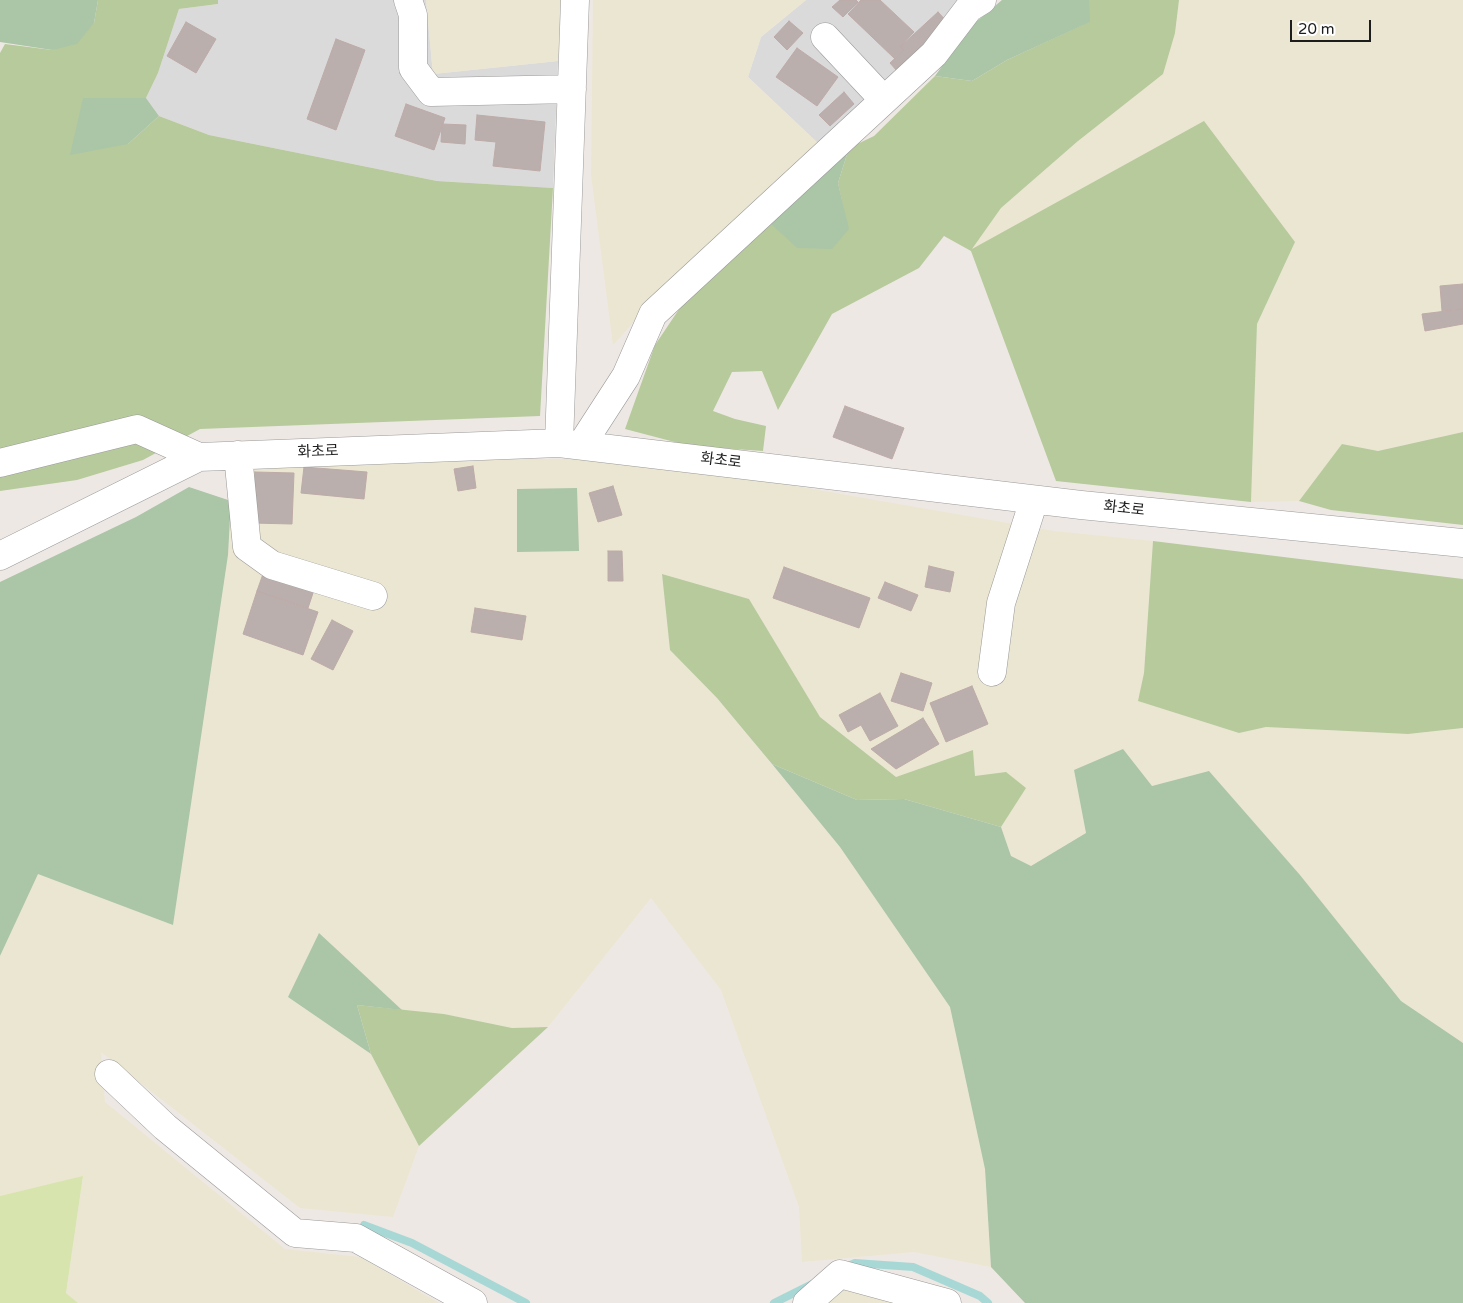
<!DOCTYPE html>
<html>
<head>
<meta charset="utf-8">
<style>
  body { margin:0 }
  #map { position:relative; width:1463px; height:1303px; overflow:hidden; background:#eee8e4; font-family:"Varela Round",sans-serif }
  canvas { display:block }
  .scale { position:absolute; left:1290px; top:20px; width:81px; height:22px; box-sizing:border-box; border:2px solid #1d1d1d; border-top:0; padding-left:6px; font-size:15px; line-height:18px; white-space:nowrap; color:#1d1d1d; -webkit-text-stroke:4px #fff; paint-order:stroke }
</style>
</head>
<body>
<div id="map">
<canvas width="1463" height="1303"></canvas>
<div class="scale">20 m</div>
</div>
<script>
const ctx = document.querySelector('canvas').getContext('2d');
ctx.lineJoin = 'round';
function paint(path, color) {
  ctx.fillStyle = color;
  ctx.fill(path, 'evenodd');
}
function toPath(rows) {
  const path = new Path2D();
  for (const r of rows) {
    path.moveTo(r[0], r[1]);
    for (let i = 2; i < r.length; i += 2) path.lineTo(r[i], r[i + 1]);
  }
  return path;
}
function trace(path, color, width, dash) {
  ctx.strokeStyle = color;
  ctx.lineWidth = width;
  ctx.lineCap = dash ? 'butt' : 'round';
  ctx.setLineDash(dash || []);
  ctx.stroke(path);
}
function label(font, color, halo, rows, align = 'center') {
  ctx.font = font + ' "Varela Round","Noto Sans KR",sans-serif';
  ctx.lineWidth = 5;
  ctx.setLineDash([]);
  ctx.textBaseline = 'middle';
  ctx.strokeStyle = halo;
  ctx.fillStyle = color;
  for (const [text, x, y, turn = 0] of rows) {
    ctx.save();
    ctx.translate(x, y);
    ctx.rotate((+turn || 0) * Math.PI / 180);
    ctx.textAlign = isNaN(turn) ? turn : align;
    if (halo) ctx.strokeText(text, 0, 0);
    ctx.fillText(text, 0, 0);
    ctx.restore();
  }
}
const residential = toPath([
  [218,0,426,0,433,74,558,61,553,188,437,181,209,135,159,116,146,98,158,73,179,9,218,4],
  [806,0,973,0,822,147,748,77,761,37]
]);
const farmland = toPath([
  [426,0,562,0,558,61,433,74],
  [593,0,806,0,761,37,748,77,822,147,643,312,613,345,591,175],
  [1179,0,1463,0,1463,432,1378,451,1343,444,1299,501,1251,502,1257,324,1295,242,971,250,1001,208,1078,141,1175,33],
  [514,459,577,459,772,482,1054,531,1153,541,1144,673,1139,701,1239,733,1266,727,1408,734,1463,728,1463,1043,1401,1001,1300,875,1209,771,1152,786,1074,770,1086,833,1031,866,1011,856,1001,827,1025,788,975,776,973,750,896,777,820,717,749,599,662,574,670,650,717,698,840,847,950,1007,985,1169,991,1267,914,1252,802,1262,799,1207,721,990,651,898,548,1027,512,1028,444,1014,402,1010,319,933,288,997,371,1054,419,1146,393,1217,300,1208,101,1052,105,1102,285,1249,360,1257,439,1303,78,1303,66,1293,83,1177,0,1196,0,956,37,873,173,924,228,555,233,469],
  [845,1288,896,1303,827,1303]
]);
const grass = toPath([
  [83,1176,66,1293,78,1303,0,1303,0,1196]
]);
const forest = toPath([
  [98,0,218,0,218,4,179,9,158,73,146,98,83,98,128,144,159,116,209,135,437,181,553,188,540,416,200,429,143,460,77,480,0,491,0,53,5,44,52,50,94,23],
  [1089,0,1179,0,1175,33,1163,74,1078,141,1001,208,972,249,1204,121,1295,242,1257,324,1251,502,1056,481,971,251,944,236,919,268,832,314,778,410,762,371,732,372,713,411,735,419,766,426,763,451,690,446,625,429,655,345,690,293,768,221,848,229,838,183,849,148,874,136,935,76,972,81,1007,60,1089,22],
  [1463,432,1463,525,1331,510,1299,501,1342,444,1378,451],
  [1153,541,1463,579,1463,728,1408,734,1266,727,1239,733,1138,701,1144,673],
  [662,574,749,599,820,717,896,777,973,750,975,776,1006,772,1026,788,1001,827,904,799,857,800,772,764,717,698,670,650],
  [357,1005,444,1014,512,1028,548,1027,419,1146,371,1054]
]);
const cemetery = toPath([
  [0,0,98,0,94,23,77,44,52,50,0,42],
  [1002,0,1089,0,1090,22,1007,60,972,81,935,76,970,27],
  [83,98,146,98,159,116,128,144,70,155],
  [849,148,838,183,849,229,832,249,797,248,768,221],
  [189,487,231,501,228,555,173,925,38,874,0,956,0,582,136,517],
  [577,488,579,551,517,552,517,489],
  [1123,749,1152,786,1209,771,1300,875,1401,1001,1463,1043,1463,1303,1025,1303,991,1267,985,1169,950,1007,840,847,772,764,857,800,904,799,1001,827,1011,856,1031,866,1086,833,1074,770],
  [319,933,402,1010,357,1005,371,1054,288,997]
]);
const stream = toPath([
  [364,1225,412,1243,526,1303],
  [844,1268,855,1263,913,1267,980,1296,988,1303],
  [774,1303,812,1284]
]);
const building = toPath([
  [840,0,856,0,858,2,843,17,832,7,840,0],
  [861,0,880,0,914,32,900,47,904,50,895,59,848,14,861,0],
  [938,12,949,24,897,71,890,63,904,50,900,47,938,12],
  [789,21,803,33,787,50,774,37,789,21],
  [186,22,216,39,196,73,167,56,186,22],
  [336,39,365,50,336,130,307,119,336,39],
  [797,48,838,77,817,106,776,77,797,48],
  [844,92,854,104,830,126,819,115,844,92],
  [406,104,445,118,434,150,395,136,406,104],
  [477,115,545,122,540,171,493,166,496,142,475,140,477,115],
  [442,124,466,125,465,144,441,142,442,124],
  [1463,284,1463,309,1442,311,1440,286,1463,284],
  [1463,309,1463,324,1425,331,1422,314,1463,309],
  [845,406,904,428,892,459,833,437,845,406],
  [473,466,476,488,458,491,454,469,473,466],
  [304,467,367,472,364,499,301,493,304,467],
  [255,472,294,473,292,524,253,523,255,472],
  [613,486,622,515,598,522,589,493,613,486],
  [608,551,622,551,623,581,608,581,608,551],
  [929,566,954,572,950,592,925,587,929,566],
  [784,567,870,598,859,628,773,598,784,567],
  [263,574,314,590,308,608,257,591,263,574],
  [885,582,918,595,911,611,878,598,885,582],
  [257,591,318,612,303,655,243,634,257,591],
  [475,608,526,616,522,640,471,632,475,608],
  [332,620,353,631,333,670,311,659,332,620],
  [901,673,932,683,923,711,891,701,901,673],
  [972,686,988,724,946,742,930,703,972,686],
  [880,693,898,726,870,741,861,725,848,732,839,715,880,693],
  [923,718,939,744,896,769,871,749,923,718]
]);
const minor = toPath([
  [408,0,413,15,413,68,431,92,572,89],
  [825,37,884,100],
  [559,443,575,0],
  [582,444,626,376,653,314,934,54,969,8,982,0],
  [238,455,247,547,272,565,373,596],
  [0,463,137,429,199,457],
  [0,556,199,457,559,443,1081,505,1463,543],
  [992,672,1001,603,1034,500],
  [109,1074,165,1127,295,1233,356,1238,473,1303],
  [807,1303,840,1274,947,1303]
]);
const streetNames = [
  ["화초로",318,452,-2],
  ["화초로",721,461,7],
  ["화초로",1124,509,6]
];
paint(residential, '#dbdadb');
paint(farmland, '#ebe6d1');
paint(grass, '#d8e4ae');
paint(forest, '#b7ca9c');
paint(cemetery, '#abc5a7');
trace(stream, '#a8d8d5', 8);
paint(building, '#baafad');
trace(building, '#beaba8', 1);
trace(minor, '#9a9a9a', 29);
trace(minor, '#fff', 28);
label('15px', '#1d1d1d', '#fff', streetNames);
</script>
</body>
</html>
